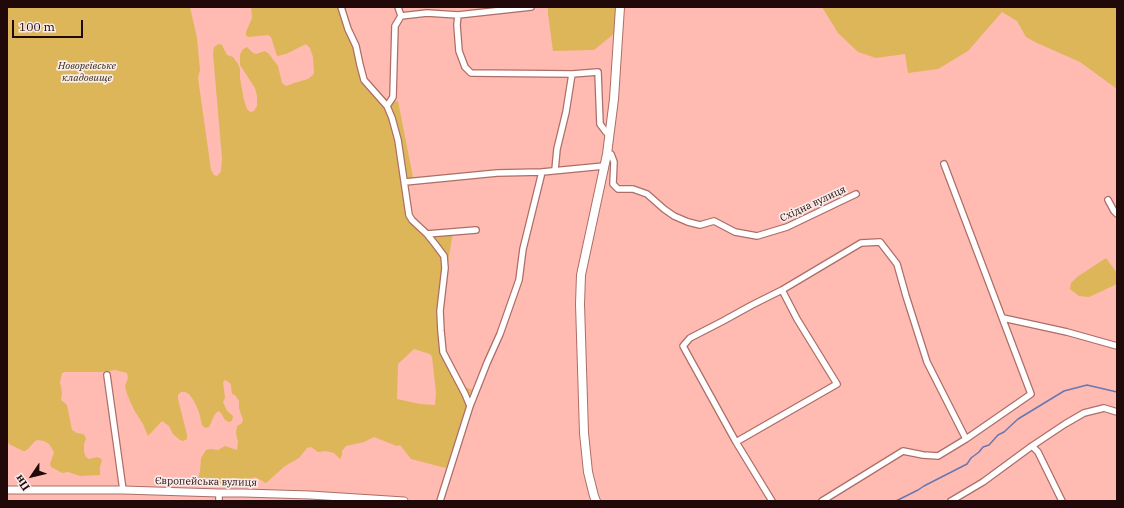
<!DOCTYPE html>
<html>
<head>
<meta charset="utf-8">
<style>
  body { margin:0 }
  #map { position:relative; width:1124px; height:508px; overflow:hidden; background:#ffbbb2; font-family:"IBM Plex Serif",serif }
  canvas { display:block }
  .frame { position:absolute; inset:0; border:8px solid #200908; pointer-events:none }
  .north { position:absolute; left:12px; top:456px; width:40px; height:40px; -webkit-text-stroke:3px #faecea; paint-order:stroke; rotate:235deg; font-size:11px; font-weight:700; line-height:16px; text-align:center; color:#200908 }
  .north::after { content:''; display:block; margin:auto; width:14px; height:18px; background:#200908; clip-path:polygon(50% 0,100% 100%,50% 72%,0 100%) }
  .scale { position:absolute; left:12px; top:20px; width:71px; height:18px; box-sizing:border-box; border:2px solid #200908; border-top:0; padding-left:5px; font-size:12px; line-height:14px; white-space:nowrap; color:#200908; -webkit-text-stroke:3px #faecea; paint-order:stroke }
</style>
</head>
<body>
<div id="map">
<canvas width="1124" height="508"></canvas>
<div class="frame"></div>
<div class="north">Пн</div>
<div class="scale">100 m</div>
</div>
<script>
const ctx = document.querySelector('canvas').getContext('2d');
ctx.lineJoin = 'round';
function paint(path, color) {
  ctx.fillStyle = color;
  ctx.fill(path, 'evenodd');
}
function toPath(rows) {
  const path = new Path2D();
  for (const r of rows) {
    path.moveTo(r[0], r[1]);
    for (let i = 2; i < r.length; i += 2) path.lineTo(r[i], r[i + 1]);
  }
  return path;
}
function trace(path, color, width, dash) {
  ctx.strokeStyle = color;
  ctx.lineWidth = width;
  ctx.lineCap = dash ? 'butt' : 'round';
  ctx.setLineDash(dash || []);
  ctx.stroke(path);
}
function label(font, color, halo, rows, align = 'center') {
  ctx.font = font + ' "IBM Plex Serif",serif';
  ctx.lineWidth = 3.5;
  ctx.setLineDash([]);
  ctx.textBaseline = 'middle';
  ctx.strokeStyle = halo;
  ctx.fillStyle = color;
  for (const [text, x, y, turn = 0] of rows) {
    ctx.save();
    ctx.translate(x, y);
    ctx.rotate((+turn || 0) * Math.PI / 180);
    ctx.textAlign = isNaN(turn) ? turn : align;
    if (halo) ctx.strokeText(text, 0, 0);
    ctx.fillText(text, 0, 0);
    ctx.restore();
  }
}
const green = toPath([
  [7,7,190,7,197,38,200,70,198,78,211,170,214,175,217,176,219,174,221,171,222,158,215,77,213,53,214,47,219,44,222,45,227,55,233,57,238,64,240,69,240,78,244,100,247,109,249,111,251,112,254,111,257,106,257,96,255,88,240,65,240,55,242,50,247,47,253,53,256,54,265,51,269,54,278,66,282,83,286,86,294,83,308,79,313,75,314,73,313,57,310,48,306,44,286,54,277,56,271,37,268,35,248,37,246,35,246,32,252,18,251,7,346,7,347,18,358,44,365,80,384,103,398,101,414,182,407,183,410,220,418,228,434,232,453,232,443,293,445,357,460,385,475,391,463,397,467,406,446,468,411,459,400,445,397,446,374,437,364,442,346,446,342,451,342,455,340,459,334,453,326,451,318,452,311,447,307,448,299,458,285,466,266,483,255,477,240,483,238,486,202,486,199,483,198,479,200,471,201,458,206,450,210,449,218,450,225,446,237,450,238,442,236,433,237,426,242,423,243,420,239,408,239,401,235,395,232,394,231,386,230,383,225,380,223,382,225,398,223,402,227,411,233,416,232,421,229,422,225,420,221,413,218,411,215,414,209,427,205,428,202,425,199,412,194,401,189,394,185,392,181,392,178,395,178,399,187,435,187,439,183,441,180,440,173,434,169,426,162,421,148,436,143,424,134,410,127,394,125,386,128,378,127,373,115,370,100,372,65,372,62,373,60,382,62,393,61,400,65,403,67,405,72,430,77,433,83,434,85,436,86,439,84,444,84,452,86,457,89,459,97,457,100,458,102,460,100,467,100,475,80,476,68,472,62,473,57,470,51,467,50,464,54,452,49,444,44,441,38,440,35,441,28,449,25,451,23,451,9,444,7,440],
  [414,349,430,354,432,357,436,392,435,405,420,404,397,399,398,364],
  [548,7,623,7,621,28,594,50,553,51,548,14],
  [822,7,1117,7,1117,89,1080,62,1037,43,1026,37,1017,21,1002,12,968,51,938,69,908,73,905,54,876,58,858,52,838,33],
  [1106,258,1117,273,1117,284,1089,297,1079,296,1070,289,1071,283,1077,277]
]);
const stream = toPath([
  [896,501,918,490,924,486,967,464,971,458,979,452,983,447,989,445,998,435,1004,432,1018,419,1064,391,1087,385,1117,392]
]);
const minor = toPath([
  [341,7,348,29,356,46,360,65,364,80,387,106,392,118,398,140,409,215,412,220,427,234,435,244,444,256,445,268,440,311,441,331,443,352,465,394,470,406,440,501],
  [458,15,457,25,459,51,465,67,471,73,572,74,598,72,600,124,606,132,609,135],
  [401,16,427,13,458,15,531,7],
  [387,106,393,97,395,26,401,16,398,7],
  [607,154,611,154,614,162,613,184,618,189,633,189,647,194,664,209,674,216,688,222,700,225,714,221,735,232,757,236,787,227,856,194],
  [555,170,557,149,566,112,572,74],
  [405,182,497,173,542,172,604,166],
  [1108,200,1114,211,1117,214],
  [427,234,476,230],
  [782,290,861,243,880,242,897,264,906,296,927,362,966,439],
  [1003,318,1067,332,1117,346],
  [107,375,123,490],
  [470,406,487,363,500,334,519,280,523,249,542,172],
  [736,442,837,384,797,319,782,290,752,305,723,321,690,338,683,346,736,442,772,501],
  [1032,446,1038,452,1062,501],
  [219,501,219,493],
  [822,501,903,451,923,455,938,456,966,439,1031,394,944,164],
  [951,501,983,482,1032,446,1065,424,1084,413,1104,408,1117,412]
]);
const tertiary = toPath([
  [7,490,123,490,219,493,244,493,310,495,404,501]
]);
const secondary = toPath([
  [596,501,594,496,588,472,584,433,580,304,581,275,607,154,614,99,620,7]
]);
const parkNames = [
  ["Новореївське",87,66],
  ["кладовище",87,78]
];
const streetNames = [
  ["Східна вулиця",813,204,-25],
  ["Європейська вулиця",206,482,1]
];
paint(green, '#dcb658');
trace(stream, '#6777b2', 1.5);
trace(minor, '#ac6e67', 8);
trace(tertiary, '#ac6e67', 9);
trace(secondary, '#ac6e67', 10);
trace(minor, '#fff', 5.5);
trace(tertiary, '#fff', 7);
trace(secondary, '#fff', 8);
label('italic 10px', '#312812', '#faecea', parkNames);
label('10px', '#200908', '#faecea', streetNames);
</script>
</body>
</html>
